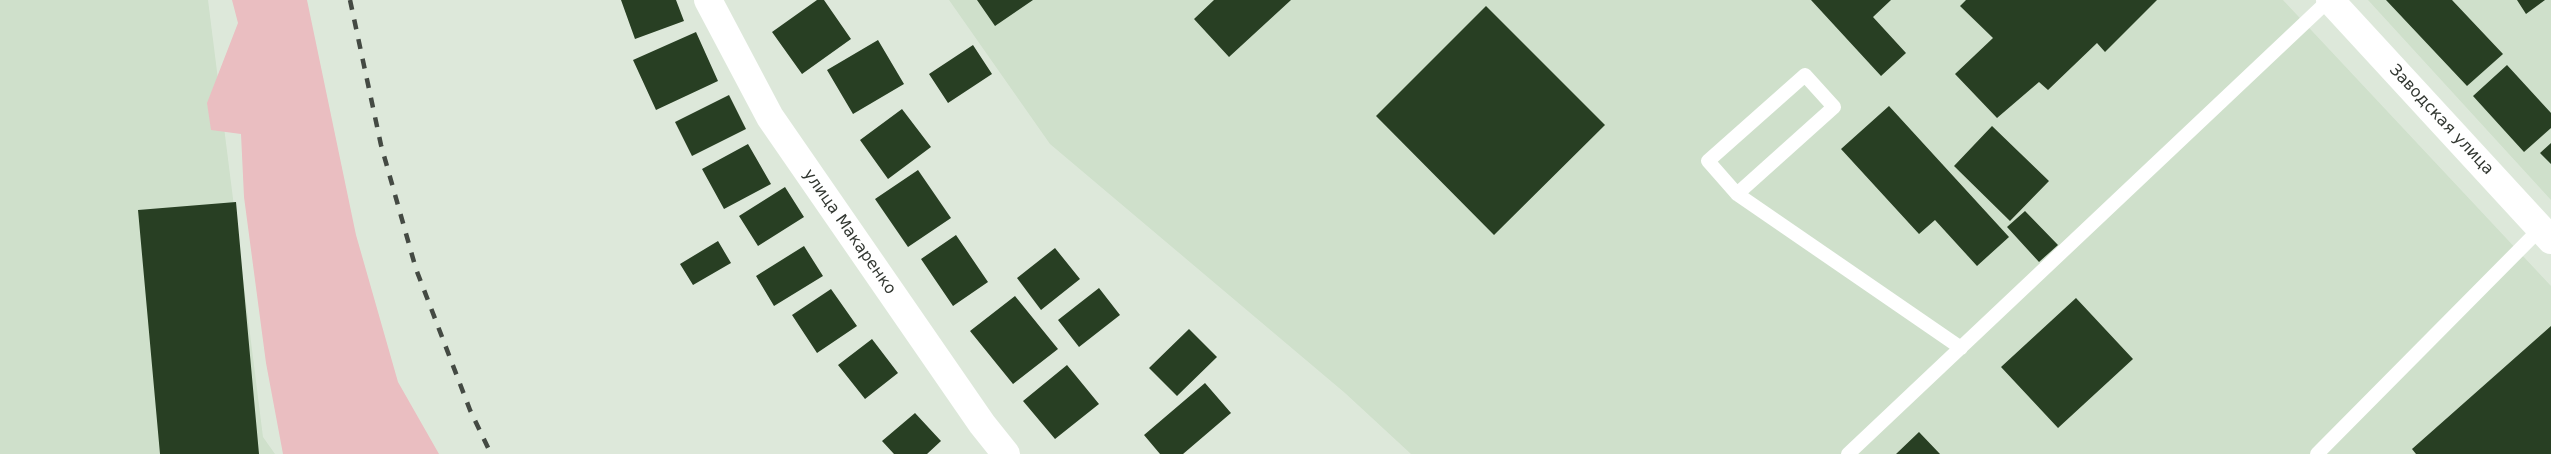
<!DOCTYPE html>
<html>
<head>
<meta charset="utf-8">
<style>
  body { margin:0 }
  canvas { display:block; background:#dde8da }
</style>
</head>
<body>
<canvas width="2551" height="454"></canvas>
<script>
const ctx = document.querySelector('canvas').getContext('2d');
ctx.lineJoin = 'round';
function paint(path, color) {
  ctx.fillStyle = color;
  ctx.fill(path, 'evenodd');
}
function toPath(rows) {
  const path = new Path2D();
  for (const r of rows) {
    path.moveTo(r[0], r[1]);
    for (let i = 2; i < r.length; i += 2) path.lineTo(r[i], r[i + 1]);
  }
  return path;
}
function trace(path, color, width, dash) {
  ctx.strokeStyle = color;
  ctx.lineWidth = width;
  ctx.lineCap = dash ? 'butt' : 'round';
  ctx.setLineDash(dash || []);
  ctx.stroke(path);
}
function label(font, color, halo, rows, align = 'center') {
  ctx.font = font + ' "DejaVu Sans",sans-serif';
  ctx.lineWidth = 6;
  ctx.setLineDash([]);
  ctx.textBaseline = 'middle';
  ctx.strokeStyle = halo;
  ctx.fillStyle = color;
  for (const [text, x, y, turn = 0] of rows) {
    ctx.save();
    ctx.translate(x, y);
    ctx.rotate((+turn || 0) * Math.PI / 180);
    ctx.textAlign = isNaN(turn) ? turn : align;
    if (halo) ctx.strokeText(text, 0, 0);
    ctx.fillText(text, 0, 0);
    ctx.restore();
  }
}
const built = toPath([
  [0,0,208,0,263,437,275,454,0,454],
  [949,0,2283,0,2551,286,2551,454,1411,454,1345,393,1050,144],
  [2368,0,2551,0,2551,200]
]);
const green = toPath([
  [232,0,307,0,356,235,398,382,439,454,283,454,266,363,244,197,241,134,211,130,207,103,238,23]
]);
const building = toPath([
  [621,0,676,0,684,21,635,39],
  [817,0,824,0,851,39,802,74,772,32],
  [977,0,1033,0,995,26],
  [1214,0,1291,0,1229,57,1194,19],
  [1811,0,1891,0,1873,17,1906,53,1881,76],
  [1966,0,2157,0,2105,52,2097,43,2048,90,2039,82,1997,118,1955,74,1993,38,1960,6],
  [2386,0,2452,0,2503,54,2467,86],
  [2517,0,2545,0,2526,14],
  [1486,6,1605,125,1494,235,1376,116],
  [696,32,718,81,656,110,633,60],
  [878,40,904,84,853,114,827,70],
  [973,45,992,74,948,103,929,74],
  [2507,65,2551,113,2551,128,2524,152,2473,96],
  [729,95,746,129,692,156,675,122],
  [1889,106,2009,237,1977,266,1935,220,1919,234,1841,149],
  [902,109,931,147,888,179,860,140],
  [1992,126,2049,181,2010,221,1954,166],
  [2551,143,2551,164,2540,153],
  [748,144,771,184,724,209,702,169],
  [918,170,951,218,908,247,875,199],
  [785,187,804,217,758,246,739,216],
  [236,202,259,454,160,454,138,210],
  [2025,211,2058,245,2039,262,2007,227],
  [956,235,988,282,953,306,921,259],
  [718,241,731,263,693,285,680,264],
  [804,246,823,276,774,306,756,276],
  [1055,248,1080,279,1041,310,1017,278],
  [1099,288,1120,315,1079,347,1058,320],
  [831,289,857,326,817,353,792,315],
  [1015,296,1058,349,1013,384,970,331],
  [2076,298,2133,359,2058,428,2001,367],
  [2551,326,2551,454,2416,454,2412,449],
  [1189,329,1217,357,1177,396,1149,368],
  [872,339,898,373,865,399,838,365],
  [1067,365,1099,404,1055,439,1023,401],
  [1205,383,1231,413,1183,454,1160,454,1144,435],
  [915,413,941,441,927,454,894,454,882,441],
  [1919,432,1940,454,1896,454]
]);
const service = toPath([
  [1737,194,1834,107,1805,75,1708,161,1737,194,1961,348],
  [1848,454,2329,0],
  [2317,454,2541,228]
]);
const minor = toPath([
  [708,0,770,117,982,424,1006,454],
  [2330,0,2551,240]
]);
const rail = toPath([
  [350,0,381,145,416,269,470,410,491,454]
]);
const streetNames = [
  ["Заводская улица",2441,120,47],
  ["улица Макаренко",849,232,55]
];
paint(built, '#cfe0cb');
paint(green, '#eabec1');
paint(building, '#283f23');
trace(service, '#fff', 14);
trace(minor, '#fff', 28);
trace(rail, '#444a43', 4.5, [10, 10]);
label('16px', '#323731', '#fff', streetNames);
</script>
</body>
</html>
